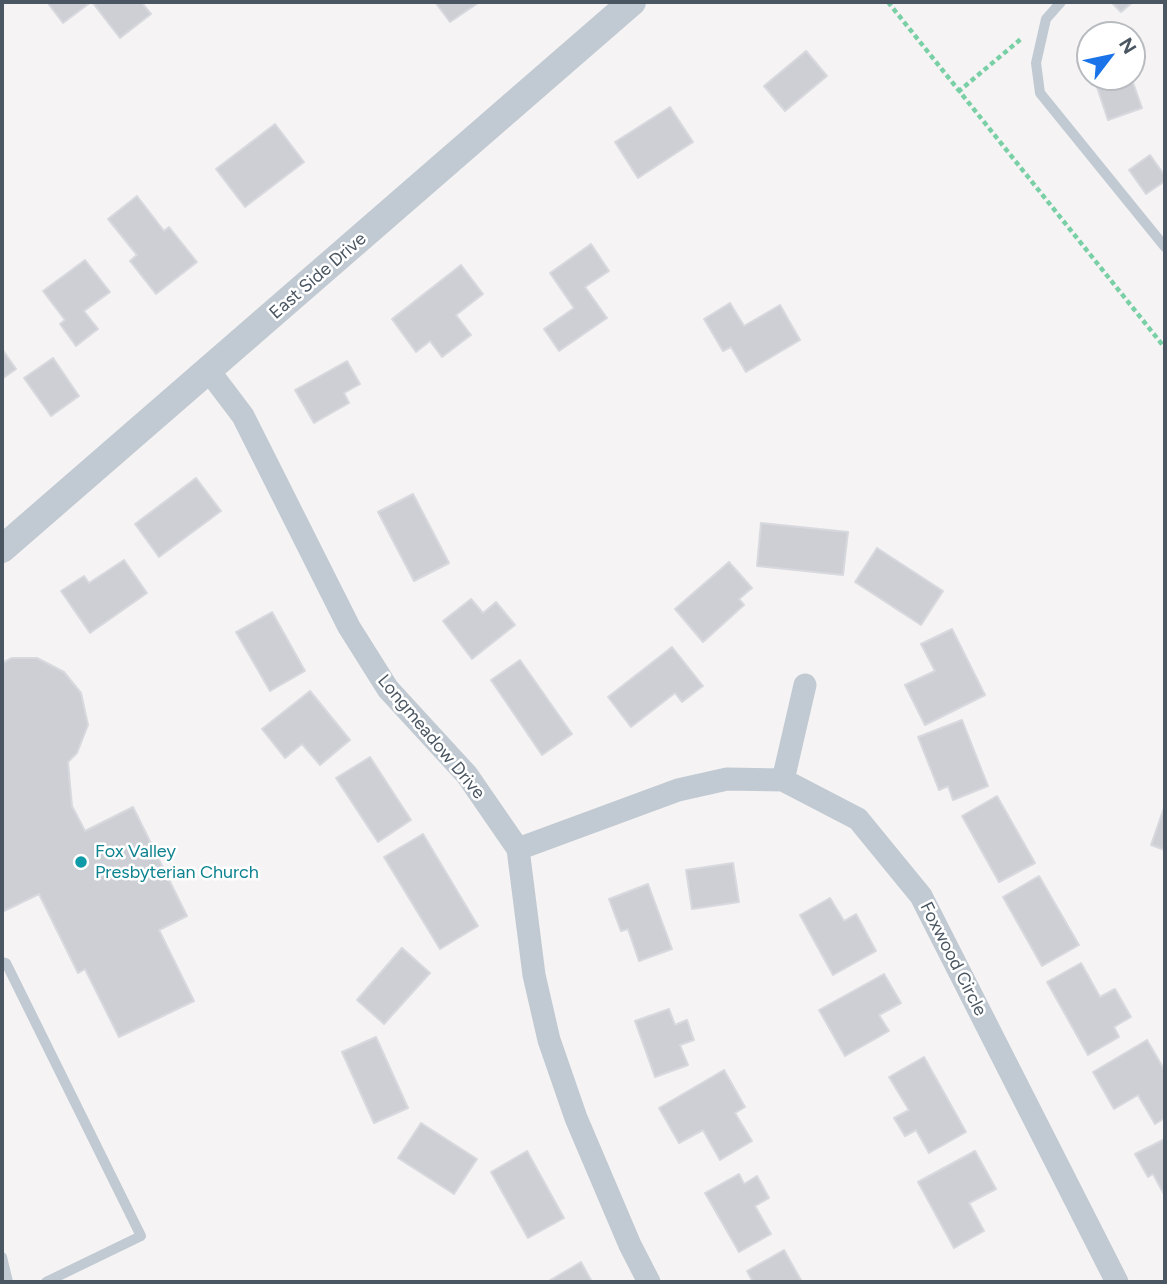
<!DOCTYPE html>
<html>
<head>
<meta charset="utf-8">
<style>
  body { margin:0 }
  #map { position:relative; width:1167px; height:1284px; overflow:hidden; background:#f5f3f3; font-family:Figtree,sans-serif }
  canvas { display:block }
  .frame { position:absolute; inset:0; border:4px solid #4a5661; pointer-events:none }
  .north { position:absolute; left:1076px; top:21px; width:70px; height:70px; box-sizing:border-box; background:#fff; border:2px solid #b7bbc0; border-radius:50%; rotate:58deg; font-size:19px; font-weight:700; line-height:28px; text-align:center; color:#4a5661 }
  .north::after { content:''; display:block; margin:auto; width:24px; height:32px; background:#1a73e8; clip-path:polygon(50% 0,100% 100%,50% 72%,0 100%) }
</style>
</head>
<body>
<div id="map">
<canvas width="1167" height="1284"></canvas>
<div class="frame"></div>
<div class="north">N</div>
</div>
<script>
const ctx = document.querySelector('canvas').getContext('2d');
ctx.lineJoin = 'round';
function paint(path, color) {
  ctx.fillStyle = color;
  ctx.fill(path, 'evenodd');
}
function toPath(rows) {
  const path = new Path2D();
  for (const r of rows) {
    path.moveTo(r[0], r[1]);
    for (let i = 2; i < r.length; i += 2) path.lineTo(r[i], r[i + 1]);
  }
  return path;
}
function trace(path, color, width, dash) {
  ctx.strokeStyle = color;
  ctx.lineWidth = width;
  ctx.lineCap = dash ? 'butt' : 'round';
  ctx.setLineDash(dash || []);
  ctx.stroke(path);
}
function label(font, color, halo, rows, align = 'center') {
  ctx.font = font + ' Figtree,sans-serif';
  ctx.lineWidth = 5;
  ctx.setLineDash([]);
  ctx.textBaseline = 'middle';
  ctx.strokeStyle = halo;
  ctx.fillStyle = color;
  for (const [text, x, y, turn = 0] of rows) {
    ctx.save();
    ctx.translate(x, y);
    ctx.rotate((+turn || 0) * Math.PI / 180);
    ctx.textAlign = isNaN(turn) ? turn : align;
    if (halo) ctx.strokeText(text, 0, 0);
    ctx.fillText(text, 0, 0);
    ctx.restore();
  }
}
const building = toPath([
  [47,2,91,2,63,23,47,2],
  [92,2,141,2,151,14,120,38,92,2],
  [435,2,477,2,478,3,450,22,435,2],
  [1111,2,1133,2,1121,12,1111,2],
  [806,51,827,76,785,111,764,86,806,51],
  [1126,77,1131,77,1142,108,1108,120,1097,87,1126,77],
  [670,107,693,142,638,178,615,142,670,107],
  [275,124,304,162,245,207,216,169,275,124],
  [1150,155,1165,176,1165,181,1146,194,1129,170,1150,155],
  [137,196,164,231,169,227,197,262,156,294,130,261,137,255,108,219,137,196],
  [591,244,609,271,585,287,607,318,559,351,544,329,574,308,550,273,591,244],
  [85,260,110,292,84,311,98,329,76,346,60,324,65,320,43,291,85,260],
  [461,265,483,294,456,315,471,335,442,357,430,341,416,352,392,319,461,265],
  [730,303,744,326,780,305,800,340,746,372,731,347,723,351,704,319,730,303],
  [2,349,16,369,2,379,2,349],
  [53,358,79,396,51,416,24,378,53,358],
  [347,361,360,384,344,393,349,403,314,423,295,390,347,361],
  [196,478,221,511,159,557,135,524,196,478],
  [413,494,449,563,414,581,378,512,413,494],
  [761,523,848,532,843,575,757,566,761,523],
  [877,548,943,591,921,625,855,582,877,548],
  [124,560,147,593,90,633,61,591,84,576,89,583,124,560],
  [729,562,752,588,739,599,744,605,703,642,675,609,729,562],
  [471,599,483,613,496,602,515,625,472,659,443,621,471,599],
  [272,612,305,671,270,691,236,632,272,612],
  [952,629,985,695,925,725,905,685,935,671,921,644,952,629],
  [672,647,703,686,682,702,675,693,631,727,608,697,672,647],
  [12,658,37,658,64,672,81,693,88,725,77,753,68,762,72,806,85,831,133,807,187,916,159,930,194,1001,119,1037,85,969,78,973,39,894,2,912,2,663,12,658],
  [520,660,572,734,542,755,491,680,520,660],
  [310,691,350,740,320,765,302,744,285,758,262,729,310,691],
  [962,720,988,786,953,800,948,786,939,790,918,737,962,720],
  [370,757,411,820,378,842,336,778,370,757],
  [997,796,1035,863,999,882,962,816,997,796],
  [1165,805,1165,850,1151,845,1165,805],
  [423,834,478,926,440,949,384,857,423,834],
  [733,863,739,902,692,909,686,870,733,863],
  [1039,876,1079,945,1042,966,1003,897,1039,876],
  [648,884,672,949,639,961,628,929,621,931,609,899,648,884],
  [830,898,844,921,856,914,876,951,833,975,800,915,830,898],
  [402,948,430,973,384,1024,357,1000,402,948],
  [1081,963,1100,997,1115,989,1131,1017,1114,1027,1119,1037,1088,1055,1047,982,1081,963],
  [884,974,901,1003,879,1015,889,1031,845,1056,819,1010,884,974],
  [669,1009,675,1025,687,1020,694,1040,680,1045,688,1065,655,1077,635,1021,669,1009],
  [376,1037,408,1108,374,1123,342,1052,376,1037],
  [1147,1040,1165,1071,1165,1118,1155,1124,1138,1095,1114,1109,1093,1072,1147,1040],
  [924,1057,966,1132,929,1153,916,1130,905,1136,894,1118,909,1110,889,1077,924,1057],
  [724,1070,745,1107,735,1113,752,1141,720,1160,703,1130,679,1143,659,1108,724,1070],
  [421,1123,477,1159,454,1194,398,1158,421,1123],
  [1165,1139,1165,1196,1153,1174,1148,1177,1135,1154,1165,1139],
  [527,1151,564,1218,528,1238,491,1172,527,1151],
  [975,1151,996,1189,969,1203,984,1231,954,1248,918,1182,975,1151],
  [739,1174,744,1184,757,1176,769,1198,755,1206,771,1234,739,1252,705,1193,739,1174],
  [784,1250,802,1282,753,1282,747,1271,784,1250],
  [581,1262,592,1282,547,1282,581,1262]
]);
const path = toPath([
  [888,2,1165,348],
  [958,92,1022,38]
]);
const service = toPath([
  [1061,2,1046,19,1036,63,1040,93,1165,247],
  [2,962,6,963,141,1236,46,1282],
  [2,1257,8,1282]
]);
const minor = toPath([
  [209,371,243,416,349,627,388,689,467,775,518,849,534,975,549,1040,576,1118,630,1245,649,1282],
  [783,780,805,685],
  [518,849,678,790,727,779,783,780,858,819,921,896,1117,1282]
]);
const tertiary = toPath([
  [2,549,632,2]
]);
const markers = [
  [81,862,7,"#0f9aa8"]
];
const streetNames = [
  ["East Side Drive",318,276,-41],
  ["Longmeadow Drive",431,737,50],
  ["Foxwood Circle",953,959,63]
];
const cultureNames = [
  ["Fox Valley",95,852],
  ["Presbyterian Church",95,873]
];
paint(building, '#cdcfd5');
trace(building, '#d7d9de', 2);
trace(path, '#7ad0a6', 4.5, [5, 3.5]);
trace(service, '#c1cad2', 10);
trace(minor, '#c1cad2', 23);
trace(tertiary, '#c1cad2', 28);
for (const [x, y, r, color] of markers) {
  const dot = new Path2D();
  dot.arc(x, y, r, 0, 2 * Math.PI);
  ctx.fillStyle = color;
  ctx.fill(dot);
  trace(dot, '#fff', 2.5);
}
label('18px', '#4a5661', '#fff', streetNames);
label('18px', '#0d838f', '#fff', cultureNames, 'left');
</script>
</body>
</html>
